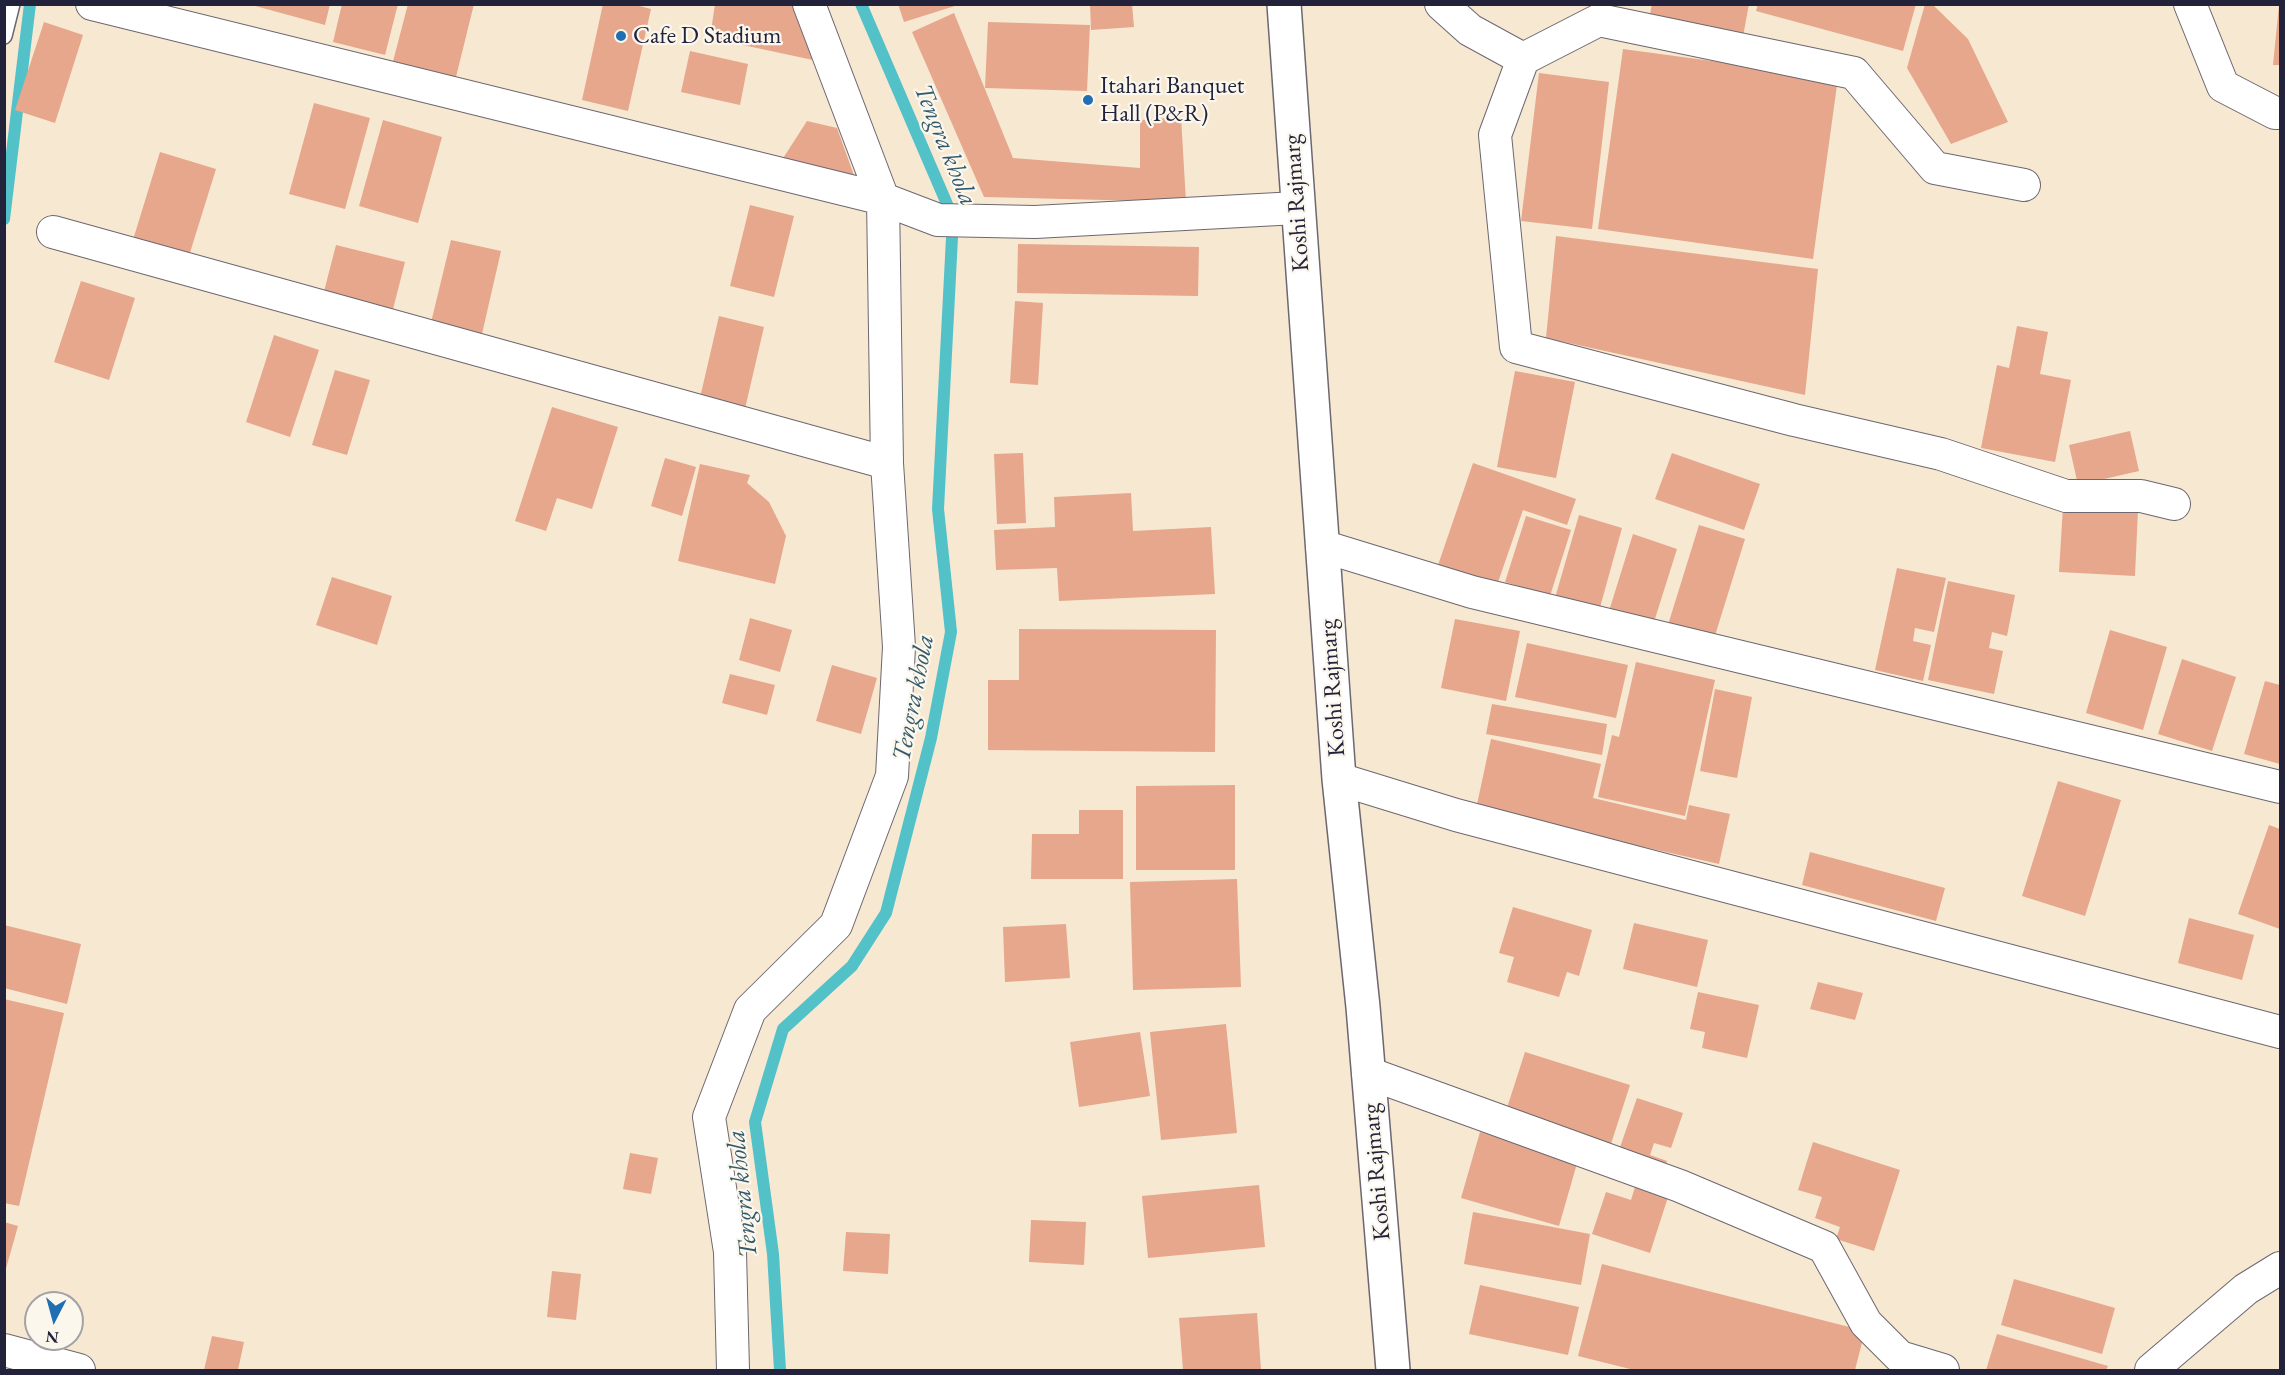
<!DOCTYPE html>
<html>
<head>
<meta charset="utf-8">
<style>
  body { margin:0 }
  #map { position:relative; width:2285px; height:1375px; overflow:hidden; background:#f7e8d2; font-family:"EB Garamond",serif }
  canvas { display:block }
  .frame { position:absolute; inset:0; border:6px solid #22223b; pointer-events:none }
  .north { position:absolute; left:24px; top:1291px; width:60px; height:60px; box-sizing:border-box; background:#fbf7ec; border:2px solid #a4a2a5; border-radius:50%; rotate:186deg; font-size:16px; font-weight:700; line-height:24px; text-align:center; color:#22223b }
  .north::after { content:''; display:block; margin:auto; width:21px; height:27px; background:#1f6fb2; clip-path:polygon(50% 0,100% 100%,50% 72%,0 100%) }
</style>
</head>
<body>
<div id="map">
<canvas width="2285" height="1375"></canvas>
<div class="frame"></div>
<div class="north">N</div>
</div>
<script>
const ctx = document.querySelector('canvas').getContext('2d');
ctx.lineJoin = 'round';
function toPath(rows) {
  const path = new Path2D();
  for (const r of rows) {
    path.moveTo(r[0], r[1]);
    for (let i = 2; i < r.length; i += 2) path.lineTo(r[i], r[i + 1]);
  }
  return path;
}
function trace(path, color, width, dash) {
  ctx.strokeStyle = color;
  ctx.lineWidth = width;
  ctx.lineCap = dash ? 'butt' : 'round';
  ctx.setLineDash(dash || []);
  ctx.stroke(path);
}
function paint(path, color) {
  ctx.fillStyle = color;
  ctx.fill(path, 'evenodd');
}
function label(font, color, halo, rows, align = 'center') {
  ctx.font = font + ' "EB Garamond",serif';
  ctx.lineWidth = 4.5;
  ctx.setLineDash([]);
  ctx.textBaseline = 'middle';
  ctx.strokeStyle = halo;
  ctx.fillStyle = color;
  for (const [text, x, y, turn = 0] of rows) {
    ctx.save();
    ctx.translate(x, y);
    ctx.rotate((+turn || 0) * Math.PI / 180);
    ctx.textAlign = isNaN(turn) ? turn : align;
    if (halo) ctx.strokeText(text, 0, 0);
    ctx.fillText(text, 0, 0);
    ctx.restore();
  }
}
const stream = toPath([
  [4,219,30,4],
  [780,1370,773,1254,755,1122,783,1029,852,966,886,913,931,738,951,632,938,509,953,218,861,4]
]);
const building = toPath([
  [248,4,330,4,325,25],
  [342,4,398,4,385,55,333,42],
  [408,4,474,4,454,85,391,69],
  [603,4,632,4,651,9,628,111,582,100],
  [715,4,796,4,813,60,710,38],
  [898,4,958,4,958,5,904,22],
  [1090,4,1132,4,1134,27,1091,30],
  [1652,4,1749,4,1742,42,1648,25],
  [1758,4,1916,4,1903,51,1756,11],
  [1925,4,1932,4,1968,39,2008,122,1951,144,1907,68],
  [2279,5,2280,5,2280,65,2273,65],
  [954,13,1013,158,1140,168,1140,120,1181,117,1186,202,984,197,912,32],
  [44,22,83,35,55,123,15,110],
  [988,22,1090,25,1087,91,985,88],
  [1623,49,1838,78,1813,259,1598,229],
  [690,51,748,64,740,105,681,92],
  [1539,73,1609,82,1592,229,1521,221],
  [314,103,370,118,345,209,289,194],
  [383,120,442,137,418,223,359,206],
  [807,121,837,128,856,181,780,163],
  [160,152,216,169,188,259,132,243],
  [750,205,794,216,774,297,730,286],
  [1556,236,1818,269,1805,395,1546,338],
  [451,240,501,251,479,347,428,335],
  [1018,244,1199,247,1198,296,1017,293],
  [336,245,405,262,390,321,321,303],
  [81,281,135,298,109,380,54,362],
  [1015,301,1043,303,1038,385,1010,383],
  [719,316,764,327,744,413,699,402],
  [2017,326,2048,332,2040,374,2071,380,2055,462,1981,448,1997,365,2009,368],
  [274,335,319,350,290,437,246,422],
  [335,370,370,380,347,455,312,445],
  [1515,371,1575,382,1556,478,1497,467],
  [552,407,618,427,592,509,557,498,546,531,515,521],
  [2130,431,2139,471,2078,485,2069,445],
  [1023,453,1026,523,997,524,994,454],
  [1672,453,1760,484,1744,530,1655,499],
  [665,458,696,467,682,516,651,506],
  [1473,463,1576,499,1567,525,1523,510,1496,588,1437,568],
  [700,464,750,475,747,483,769,502,786,536,775,584,678,561],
  [1131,493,1133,531,1211,527,1215,594,1059,601,1057,568,996,570,994,530,1055,527,1054,497],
  [2063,506,2138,510,2135,576,2059,572],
  [1579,515,1622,528,1599,611,1555,598],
  [1526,516,1571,530,1550,596,1505,582],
  [1699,525,1745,539,1713,642,1667,628],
  [1633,534,1677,549,1653,625,1609,611],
  [1897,568,1946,578,1934,632,1915,628,1913,641,1931,645,1923,681,1875,670],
  [332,577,392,596,377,645,316,625],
  [1948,581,2015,595,2007,636,1992,632,1989,648,2003,651,1994,694,1928,680],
  [750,618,792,630,780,672,739,660],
  [1455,619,1520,631,1506,701,1441,688],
  [1019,629,1216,630,1215,752,988,750,988,680,1019,680],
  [2110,630,2167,647,2143,730,2086,713],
  [1527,643,1628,665,1616,718,1515,697],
  [2182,659,2236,677,2212,751,2158,734],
  [1636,662,1715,680,1685,816,1598,797,1612,735,1619,737],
  [832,665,877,678,861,734,816,721],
  [730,674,775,685,767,715,722,703],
  [2265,681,2280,685,2280,764,2244,754],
  [1715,689,1752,697,1737,778,1700,771],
  [1492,704,1607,724,1602,755,1486,734],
  [1491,739,1601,764,1593,798,1686,820,1689,805,1730,814,1719,864,1476,809],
  [2058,781,2121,800,2085,916,2022,896],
  [1235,785,1235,870,1136,870,1136,786],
  [1079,810,1123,810,1123,879,1031,879,1032,834,1079,834],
  [2269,825,2280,829,2280,929,2238,914],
  [1810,852,1945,888,1936,921,1802,885],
  [1237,879,1241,987,1133,990,1130,882],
  [1513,907,1592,930,1579,976,1567,972,1559,997,1507,982,1514,957,1499,953],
  [2189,918,2254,935,2242,980,2178,963],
  [1634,923,1708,940,1697,987,1623,969],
  [1066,924,1070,978,1005,982,1003,927],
  [4,925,81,944,67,1004,4,988],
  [1818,982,1863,993,1855,1020,1810,1009],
  [1698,992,1759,1005,1747,1058,1702,1048,1705,1032,1690,1029],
  [4,999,64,1013,19,1206,4,1203],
  [1226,1024,1237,1133,1161,1140,1150,1032],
  [1140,1032,1150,1096,1079,1107,1070,1042],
  [1525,1052,1630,1085,1610,1147,1505,1114],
  [1637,1098,1683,1113,1671,1148,1654,1143,1650,1155,1667,1161,1664,1171,1617,1156],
  [1480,1132,1578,1160,1559,1226,1461,1198],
  [1813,1142,1900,1170,1874,1251,1836,1239,1840,1227,1815,1218,1822,1197,1798,1190],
  [630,1153,658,1158,651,1194,623,1189],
  [1259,1185,1265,1247,1148,1258,1142,1196],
  [1635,1187,1668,1197,1650,1253,1592,1234,1606,1192,1631,1200],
  [1473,1212,1590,1234,1581,1285,1464,1264],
  [1031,1220,1086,1222,1084,1265,1029,1262],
  [4,1222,18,1226,5,1272,4,1272],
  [846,1232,890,1234,888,1274,843,1271],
  [1602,1264,1865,1331,1855,1370,1634,1370,1578,1356],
  [552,1271,581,1274,576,1320,547,1317],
  [2014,1279,2115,1308,2102,1354,2001,1325],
  [1480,1285,1579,1307,1568,1355,1469,1334],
  [1257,1313,1261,1370,1183,1370,1179,1318],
  [1997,1334,2108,1366,2106,1370,1986,1370],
  [212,1336,244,1342,238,1370,204,1370]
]);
const lane = toPath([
  [4,36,12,4]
]);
const street = toPath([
  [92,4,883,199,938,220,1035,222,1297,208],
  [1441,4,1470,30,1523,59,1599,20,1854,73,1935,168,2024,185],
  [2190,4,2223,86,2275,113,2280,113],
  [1523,59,1495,135,1516,347,1794,420,1941,454,2066,496,2141,496,2174,504],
  [53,232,887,463],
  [1322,546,1472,592,2280,787],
  [1339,779,1456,815,2280,1032],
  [1368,1073,1680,1186,1824,1247,1866,1323,1900,1357,1943,1370],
  [4,1350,79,1370],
  [733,1370,730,1252,709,1117,750,1010,836,925,892,776,899,647,887,463,883,199,809,4],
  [2151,1370,2246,1289,2280,1268]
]);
const primary = toPath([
  [1284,4,1339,779,1363,1007,1393,1370]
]);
const markers = [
  [621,36,6,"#1f6fb2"],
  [1088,100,6,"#1f6fb2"]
];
const poiNames = [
  ["Cafe D Stadium",633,36],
  ["Itahari Banquet",1100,86],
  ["Hall (P&R)",1100,114]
];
const streetNames = [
  ["Koshi Rajmarg",1297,203,-94],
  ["Koshi Rajmarg",1333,688,-94],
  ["Koshi Rajmarg",1377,1172,-95]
];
const waterNames = [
  ["Tengra khola",945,145,68],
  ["Tengra khola",914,698,-79],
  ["Tengra khola",743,1194,-96]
];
trace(stream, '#53c1c8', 12);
paint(building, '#e6a78c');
trace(lane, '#6d6770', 18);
trace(street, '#6d6770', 34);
trace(primary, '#6d6770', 36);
trace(lane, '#fff', 15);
trace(street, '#fff', 32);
trace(primary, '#fff', 33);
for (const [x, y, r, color] of markers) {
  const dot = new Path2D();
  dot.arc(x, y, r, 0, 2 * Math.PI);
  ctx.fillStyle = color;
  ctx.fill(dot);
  trace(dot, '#fbf7ec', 2);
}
label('24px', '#22223b', '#fbf7ec', poiNames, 'left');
label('24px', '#22223b', '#fbf7ec', streetNames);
label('italic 26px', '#335a6c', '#fbf7ec', waterNames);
</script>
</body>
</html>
